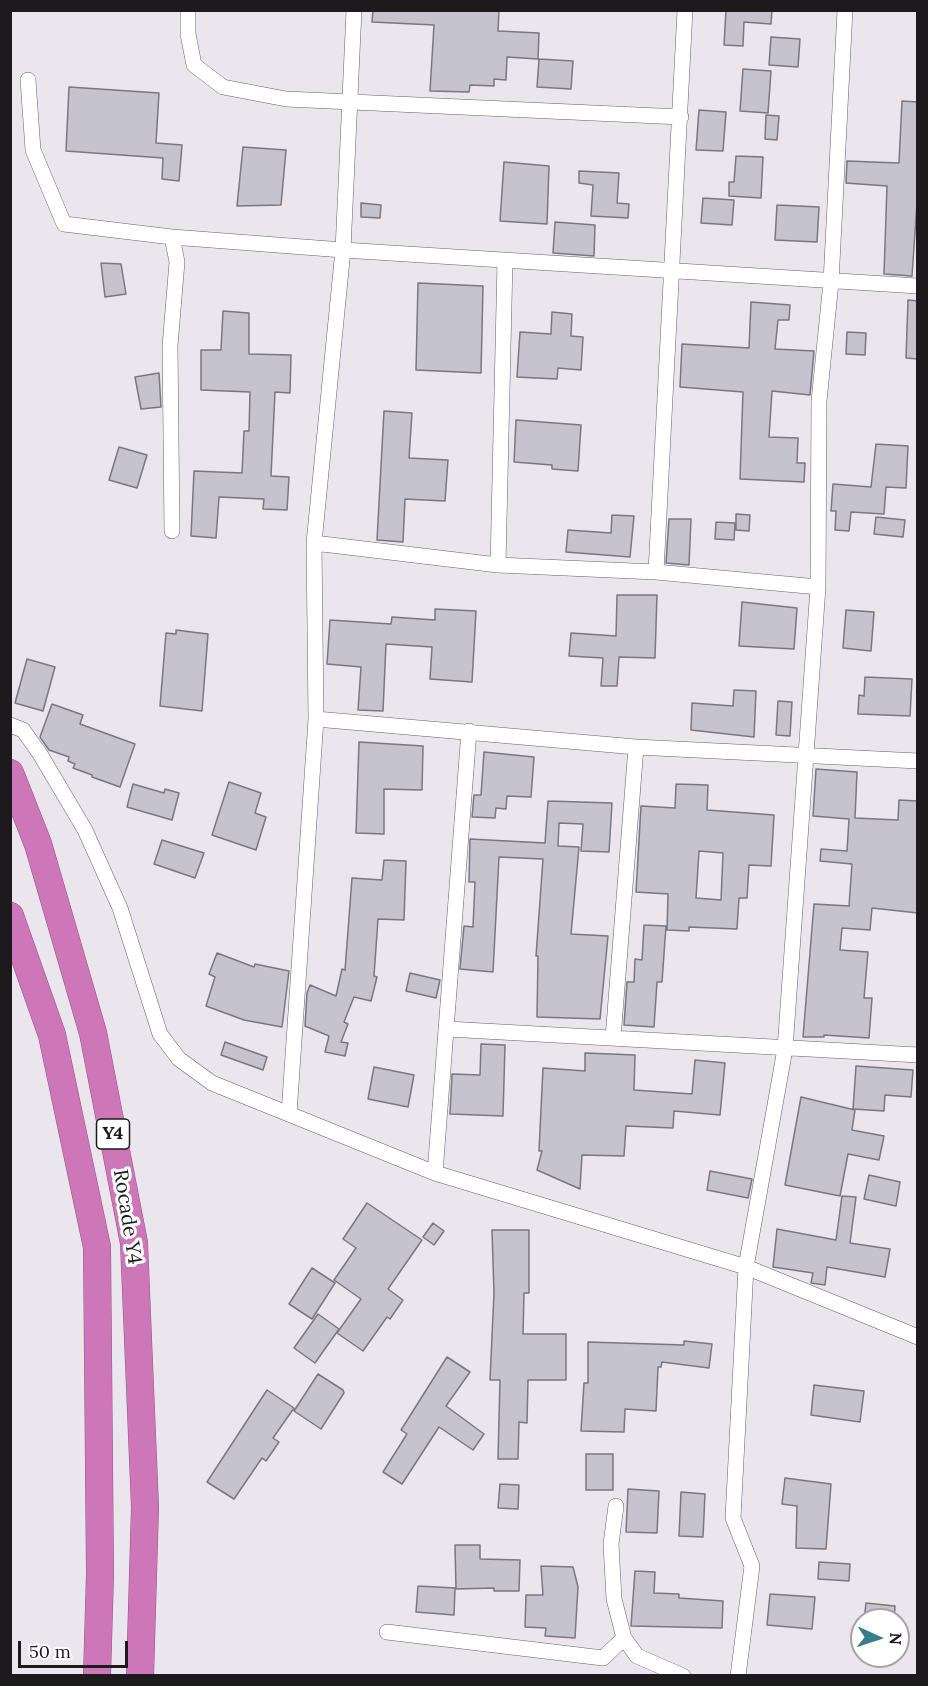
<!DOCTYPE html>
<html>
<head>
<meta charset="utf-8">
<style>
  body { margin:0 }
  #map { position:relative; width:928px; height:1686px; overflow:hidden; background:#ebe5ee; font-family:Lora,serif }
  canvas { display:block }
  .frame { position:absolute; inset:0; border:12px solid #1c1a1d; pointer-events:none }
  .north { position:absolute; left:850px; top:1608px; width:60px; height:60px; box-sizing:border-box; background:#fff; border:2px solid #a4a3a5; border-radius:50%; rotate:93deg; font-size:16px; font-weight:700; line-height:24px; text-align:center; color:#1c1a1d }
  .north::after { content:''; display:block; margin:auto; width:21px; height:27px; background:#377e87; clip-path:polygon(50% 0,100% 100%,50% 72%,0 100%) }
  .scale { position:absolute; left:18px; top:1641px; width:110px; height:27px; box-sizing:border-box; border:3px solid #1c1a1d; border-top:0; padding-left:8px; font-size:18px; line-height:21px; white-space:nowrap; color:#1c1a1d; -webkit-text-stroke:4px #fff; paint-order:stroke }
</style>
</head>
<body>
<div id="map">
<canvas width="928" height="1686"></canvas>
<div class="frame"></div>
<div class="north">N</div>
<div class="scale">50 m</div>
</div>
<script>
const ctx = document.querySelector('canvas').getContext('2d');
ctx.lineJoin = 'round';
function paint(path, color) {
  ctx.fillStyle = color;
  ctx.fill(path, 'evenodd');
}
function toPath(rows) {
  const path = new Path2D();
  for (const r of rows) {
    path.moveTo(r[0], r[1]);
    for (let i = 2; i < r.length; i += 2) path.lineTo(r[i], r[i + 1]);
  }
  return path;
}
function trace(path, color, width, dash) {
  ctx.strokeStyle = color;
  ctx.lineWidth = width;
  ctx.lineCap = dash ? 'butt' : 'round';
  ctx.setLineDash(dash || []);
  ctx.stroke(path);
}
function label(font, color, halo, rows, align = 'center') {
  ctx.font = font + ' Lora,serif';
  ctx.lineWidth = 6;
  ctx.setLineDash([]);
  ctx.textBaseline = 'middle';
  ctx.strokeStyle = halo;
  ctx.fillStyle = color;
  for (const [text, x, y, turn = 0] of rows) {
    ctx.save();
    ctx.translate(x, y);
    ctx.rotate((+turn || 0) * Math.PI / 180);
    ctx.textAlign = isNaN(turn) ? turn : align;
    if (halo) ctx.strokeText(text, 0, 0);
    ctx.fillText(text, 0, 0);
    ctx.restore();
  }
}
const building = toPath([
  [373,10,499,10,498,31,539,33,538,59,507,57,506,80,494,79,494,86,470,85,469,92,430,91,434,25,372,22,373,10],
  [726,10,772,10,771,24,744,22,743,46,724,45,726,10],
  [771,37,800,39,798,67,769,65,771,37],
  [539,59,573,61,571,89,537,87,539,59],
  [743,69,771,71,768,113,740,111,743,69],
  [69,87,159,93,156,143,182,145,179,181,162,179,163,158,66,151,69,87],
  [902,101,918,102,918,188,912,276,884,274,887,186,846,183,847,161,899,163,902,101],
  [699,110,726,112,723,151,696,150,699,110],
  [766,115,779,116,777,140,765,139,766,115],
  [243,147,286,150,281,205,237,206,243,147],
  [736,156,763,157,761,198,729,196,729,182,734,182,736,156],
  [504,162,549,166,547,224,500,221,504,162],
  [579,171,619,173,617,203,629,204,628,218,591,216,593,185,579,183,579,171],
  [703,198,734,200,732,225,701,223,703,198],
  [361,203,381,205,380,218,361,217,361,203],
  [777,205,819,207,817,242,775,240,777,205],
  [555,222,595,225,594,256,553,253,555,222],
  [101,263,121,264,126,294,105,297,101,263],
  [418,283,483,286,481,373,416,370,418,283],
  [908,300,918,301,918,359,906,358,908,300],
  [751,302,790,305,789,320,778,320,775,349,814,351,810,395,772,391,769,437,798,438,797,463,805,463,804,482,740,479,743,392,680,387,682,344,749,348,751,302],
  [223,311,249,313,249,354,291,355,290,393,275,392,271,476,289,477,287,510,263,509,264,499,219,497,216,538,191,536,194,471,242,473,244,431,249,431,250,392,201,390,201,350,221,350,223,311],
  [552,312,572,314,571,336,583,337,581,370,558,368,557,379,517,377,520,332,551,334,552,312],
  [847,332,866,333,865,355,846,354,847,332],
  [159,373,161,407,141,409,135,377,159,373],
  [384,411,412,413,409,458,448,460,445,501,405,499,403,542,377,540,384,411],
  [516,420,581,425,578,471,552,469,552,465,514,462,516,420],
  [876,444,908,446,906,488,886,487,884,514,851,512,849,531,835,530,836,511,831,511,833,484,871,487,876,444],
  [119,447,147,455,137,488,109,480,119,447],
  [736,514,750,515,749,531,736,530,736,514],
  [612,515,634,516,630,557,566,552,568,530,611,533,612,515],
  [876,517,905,520,903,537,874,534,876,517],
  [669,519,691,519,689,565,666,563,669,519],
  [716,522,735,523,734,540,715,539,716,522],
  [617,595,657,595,655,658,619,657,617,686,601,686,603,658,569,656,571,633,616,636,617,595],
  [742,602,797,608,794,649,739,646,742,602],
  [435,609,476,611,472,682,430,679,432,647,386,644,383,711,358,710,361,667,327,664,330,620,391,624,392,617,435,620,435,609],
  [846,610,874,612,871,651,843,648,846,610],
  [176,630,208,634,202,711,160,706,166,633,176,634,176,630],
  [27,659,55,667,43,711,15,703,27,659],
  [865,677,912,679,910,716,858,714,859,695,864,696,865,677],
  [734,690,756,691,754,737,691,730,692,703,733,706,734,690],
  [778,701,792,702,790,736,776,735,778,701],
  [52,704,83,715,80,724,135,744,120,787,92,777,92,775,73,768,75,764,68,761,69,757,49,750,40,737,52,704],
  [359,742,423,746,422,790,384,789,384,834,356,833,359,742],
  [484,752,534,757,531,797,507,796,506,809,496,808,495,818,472,817,474,795,481,795,484,752],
  [816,769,857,772,855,818,898,820,899,800,918,801,918,913,872,908,870,930,842,928,840,950,868,952,864,998,872,998,869,1038,824,1035,824,1037,803,1037,814,904,849,906,852,864,820,861,821,849,847,851,849,819,813,816,816,769],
  [229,782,261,793,255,813,266,817,256,850,212,835,229,782],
  [133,784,164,793,165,789,179,793,172,820,127,807,133,784],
  [676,784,708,785,707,810,774,815,771,866,749,865,747,898,739,898,737,929,689,927,689,931,667,930,668,894,636,892,641,806,675,808,676,784],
  [699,851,723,853,721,900,696,898,699,851],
  [548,801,612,803,609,852,581,851,583,824,559,823,558,846,579,847,571,934,608,936,600,1019,537,1017,538,956,536,956,543,859,499,857,493,972,460,969,464,926,473,927,475,882,469,882,470,839,545,843,548,801],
  [162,840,204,853,195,878,154,864,162,840],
  [384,860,406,861,404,920,378,919,374,976,377,977,371,1001,354,997,344,1022,348,1024,341,1042,348,1043,345,1056,325,1052,329,1036,305,1026,307,993,310,985,336,996,342,969,345,970,352,878,382,880,384,860],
  [644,925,666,926,662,982,657,982,654,1027,624,1025,627,982,634,982,635,959,642,960,644,925],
  [217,953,254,967,255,964,289,971,282,1027,244,1020,206,1006,215,977,209,974,217,953],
  [410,973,440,980,436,998,406,991,410,973],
  [225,1042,267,1057,263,1070,221,1055,225,1042],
  [481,1044,505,1045,503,1116,450,1114,452,1074,480,1075,481,1044],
  [585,1053,635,1055,634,1090,692,1094,695,1060,725,1063,720,1115,674,1111,673,1128,626,1126,624,1156,582,1155,580,1189,537,1170,542,1151,539,1151,543,1068,585,1071,585,1053],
  [856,1066,913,1070,911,1097,885,1095,884,1111,853,1109,856,1066],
  [374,1067,414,1075,408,1107,368,1099,374,1067],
  [801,1097,855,1110,852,1130,884,1136,879,1160,848,1154,840,1196,785,1185,801,1097],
  [710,1171,752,1179,748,1198,707,1190,710,1171],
  [869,1175,900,1182,896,1206,864,1199,869,1175],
  [842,1196,856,1197,850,1243,890,1249,885,1277,827,1267,825,1285,811,1283,813,1273,773,1267,777,1229,836,1240,842,1196],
  [367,1203,422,1240,388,1289,403,1300,390,1319,387,1317,363,1351,337,1333,361,1299,334,1280,356,1248,343,1239,367,1203],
  [433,1223,444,1231,434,1245,423,1237,433,1223],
  [492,1230,529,1230,529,1293,524,1293,523,1334,566,1334,566,1380,528,1380,527,1423,519,1422,518,1459,498,1459,500,1380,490,1380,494,1293,492,1230],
  [312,1268,335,1283,312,1319,289,1304,312,1268],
  [318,1314,339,1329,315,1363,294,1348,318,1314],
  [684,1341,712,1344,709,1368,662,1362,661,1367,658,1367,656,1411,625,1409,624,1432,581,1431,584,1383,588,1383,588,1342,684,1345,684,1341],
  [447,1357,470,1372,446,1406,484,1434,473,1450,439,1427,402,1484,383,1472,407,1434,401,1430,447,1357],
  [318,1374,343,1390,344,1393,321,1429,294,1411,318,1374],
  [814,1385,864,1391,860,1422,811,1415,814,1385],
  [267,1390,294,1408,273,1438,279,1442,266,1461,262,1458,234,1499,207,1482,267,1390],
  [586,1454,613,1454,613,1490,586,1490,586,1454],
  [785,1478,831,1484,826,1549,796,1548,797,1506,782,1504,785,1478],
  [500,1484,519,1485,518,1509,498,1508,500,1484],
  [628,1489,659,1491,657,1533,626,1532,628,1489],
  [681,1492,705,1494,703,1537,679,1536,681,1492],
  [455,1545,480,1545,480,1559,520,1560,519,1591,494,1591,494,1588,456,1589,455,1545],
  [819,1562,850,1564,849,1581,818,1579,819,1562],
  [541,1566,573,1567,578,1587,575,1638,545,1636,546,1628,525,1627,526,1595,543,1595,541,1566],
  [635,1571,655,1572,654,1593,679,1594,679,1598,723,1601,722,1628,631,1626,635,1571],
  [418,1586,455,1588,454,1615,416,1612,418,1586],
  [770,1594,815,1597,812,1629,767,1625,770,1594],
  [866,1603,895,1606,894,1620,864,1620,866,1603]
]);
const street = toPath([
  [188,10,188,34,194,65,223,87,286,99,681,117],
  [28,80,33,150,64,224,172,237,343,250,918,286],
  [172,531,170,346,177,262,172,237],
  [314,543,498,565,656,572,818,587],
  [498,565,505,261],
  [656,572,685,10],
  [316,719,636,747,918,761],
  [10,725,23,730,40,754,85,830,120,908,160,1034,179,1059,212,1083,435,1173,746,1267,918,1337],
  [447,1029,918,1055],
  [613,1038,636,747],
  [289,1114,316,719,314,543,343,250,354,10],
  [435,1173,469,731],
  [616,1506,611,1544,614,1599,624,1638,637,1656,683,1676],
  [387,1632,603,1658,624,1638],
  [738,1676,752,1566,733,1518,746,1267,785,1049,818,587,819,401,831,282,845,10]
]);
const highway = toPath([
  [10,773,38,844,93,1033,134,1243,145,1507,140,1676],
  [10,916,52,1035,97,1247,100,1574,97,1676]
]);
const shields = [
  [113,1134,33]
];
const shieldNames = [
  ["Y4",113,1134]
];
const streetNames = [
  ["Rocade Y4",127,1217,81]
];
paint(building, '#c5c3cd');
trace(building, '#797781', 1.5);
trace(street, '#666068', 16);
trace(highway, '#905682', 28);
trace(street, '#fff', 15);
trace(highway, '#ce77b8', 27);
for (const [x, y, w] of shields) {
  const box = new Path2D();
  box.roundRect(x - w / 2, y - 15, w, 30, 4.5);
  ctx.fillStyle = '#fff';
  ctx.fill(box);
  trace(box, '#1c1a1d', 1.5);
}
label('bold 18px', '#1c1a1d', null, shieldNames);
label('20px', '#1c1a1d', '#fff', streetNames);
</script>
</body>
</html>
